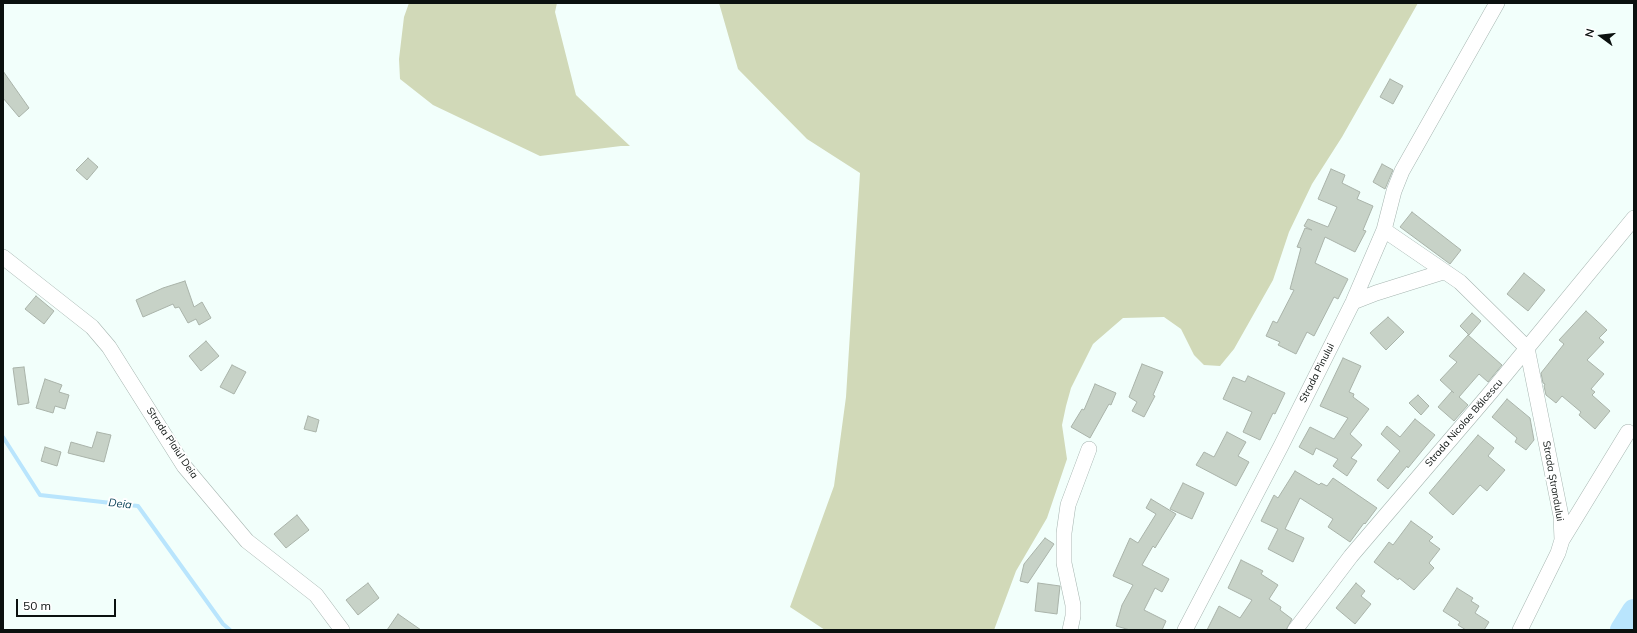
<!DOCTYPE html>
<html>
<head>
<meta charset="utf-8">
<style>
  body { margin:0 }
  #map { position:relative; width:1637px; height:633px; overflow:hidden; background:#f2fffb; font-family:Mulish,sans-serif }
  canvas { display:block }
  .frame { position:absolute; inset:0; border:4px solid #0b110f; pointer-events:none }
  .north { position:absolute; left:1581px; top:16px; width:40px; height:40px; -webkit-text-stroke:3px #fff; paint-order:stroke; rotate:285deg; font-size:11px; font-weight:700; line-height:16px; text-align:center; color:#0b110f }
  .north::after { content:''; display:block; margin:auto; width:14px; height:18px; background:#0b110f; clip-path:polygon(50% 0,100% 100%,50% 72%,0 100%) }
  .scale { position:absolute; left:16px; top:599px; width:100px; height:18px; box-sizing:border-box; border:2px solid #0b110f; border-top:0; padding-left:5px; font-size:12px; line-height:14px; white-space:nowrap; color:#0b110f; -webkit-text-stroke:3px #fff; paint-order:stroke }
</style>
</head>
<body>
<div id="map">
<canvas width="1637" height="633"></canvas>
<div class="frame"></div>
<div class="north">N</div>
<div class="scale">50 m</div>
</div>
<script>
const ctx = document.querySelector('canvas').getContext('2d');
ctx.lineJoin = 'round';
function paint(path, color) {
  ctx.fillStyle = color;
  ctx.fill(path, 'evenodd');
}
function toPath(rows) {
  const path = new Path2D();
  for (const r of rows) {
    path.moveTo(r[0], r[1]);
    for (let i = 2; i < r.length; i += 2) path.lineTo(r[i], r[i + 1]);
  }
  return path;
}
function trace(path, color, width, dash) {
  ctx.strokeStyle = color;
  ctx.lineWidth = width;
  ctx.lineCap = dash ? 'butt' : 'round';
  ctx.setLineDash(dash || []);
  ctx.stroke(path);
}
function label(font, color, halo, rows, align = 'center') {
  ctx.font = font + ' Mulish,sans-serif';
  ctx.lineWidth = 4;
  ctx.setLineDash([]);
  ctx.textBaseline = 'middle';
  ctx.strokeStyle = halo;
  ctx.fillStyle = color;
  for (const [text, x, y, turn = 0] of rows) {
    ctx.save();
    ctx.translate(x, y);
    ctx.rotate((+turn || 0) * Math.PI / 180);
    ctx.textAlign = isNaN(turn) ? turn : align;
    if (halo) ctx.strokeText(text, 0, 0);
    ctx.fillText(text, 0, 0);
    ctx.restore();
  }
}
const green = toPath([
  [409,3,557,3,555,12,576,95,630,146,621,146,540,156,433,105,400,79,399,59,404,17],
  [719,3,1418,3,1342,137,1312,184,1289,232,1273,280,1234,349,1220,366,1204,365,1194,355,1181,329,1164,317,1123,318,1093,344,1071,388,1066,406,1062,425,1067,459,1047,518,1016,571,994,630,825,630,790,607,834,486,846,397,860,173,807,139,738,69]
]);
const stream = toPath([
  [3,437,40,495,138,506,223,624,230,630]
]);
const river = toPath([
  [1622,630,1634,611]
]);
const building = toPath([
  [3,71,29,108,19,117,3,98,3,71],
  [1390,79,1403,86,1393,104,1380,97,1390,79],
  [88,158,98,167,87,180,76,170,88,158],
  [1382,164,1393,170,1385,189,1373,182,1382,164],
  [1331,169,1345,175,1342,183,1360,192,1357,199,1373,206,1363,230,1366,231,1355,252,1325,237,1315,263,1348,279,1338,299,1334,297,1314,336,1307,332,1296,354,1278,345,1280,342,1266,336,1273,321,1277,323,1294,290,1290,289,1301,248,1297,247,1305,228,1312,230,1304,226,1308,219,1328,227,1337,207,1318,199,1331,169],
  [1412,212,1461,250,1450,264,1400,227,1412,212],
  [1524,273,1545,290,1528,311,1507,294,1524,273],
  [185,281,194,307,202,302,211,318,199,325,196,319,188,323,179,307,175,308,173,304,143,317,136,300,163,288,185,281],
  [36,296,54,311,44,324,25,309,36,296],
  [1586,311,1607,330,1599,338,1604,342,1587,360,1604,374,1591,389,1595,392,1592,395,1610,411,1595,429,1579,415,1581,412,1562,396,1556,403,1546,395,1544,386,1545,384,1543,383,1541,373,1564,344,1559,340,1586,311],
  [1472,313,1481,321,1469,335,1460,326,1472,313],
  [1388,317,1404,332,1386,350,1370,333,1388,317],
  [1468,335,1502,365,1488,382,1479,374,1459,397,1468,405,1454,421,1438,407,1452,391,1454,393,1440,380,1457,362,1449,356,1468,335],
  [206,341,219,356,201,371,189,356,206,341],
  [1343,358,1361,366,1349,392,1354,394,1353,397,1369,409,1350,434,1362,445,1351,458,1357,461,1347,476,1333,466,1338,459,1316,448,1313,455,1299,447,1310,427,1334,439,1348,418,1320,406,1343,358],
  [1142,364,1163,372,1153,395,1155,396,1144,417,1132,411,1137,402,1129,397,1142,364],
  [232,365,246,372,234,394,220,387,232,365],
  [24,367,29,403,18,405,13,368,24,367],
  [1248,376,1285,393,1275,414,1273,413,1260,440,1243,432,1252,412,1223,399,1233,377,1245,382,1248,376],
  [45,379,62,385,59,392,69,395,65,409,55,406,53,413,36,408,45,379],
  [1095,384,1116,393,1111,405,1109,404,1090,438,1071,427,1082,409,1084,410,1095,384],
  [1418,395,1429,406,1421,415,1409,403,1418,395],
  [1507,399,1530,418,1534,440,1526,450,1515,442,1517,438,1492,417,1507,399],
  [308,416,319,420,316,432,304,429,308,416],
  [1415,419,1435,435,1408,468,1407,466,1388,489,1377,480,1400,451,1381,434,1387,426,1400,437,1415,419],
  [97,432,111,435,104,462,68,453,71,442,92,448,97,432],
  [1227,432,1246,442,1238,456,1249,462,1236,486,1196,465,1204,452,1214,457,1227,432],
  [1478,435,1494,448,1488,456,1505,470,1487,491,1480,485,1453,515,1429,493,1478,435],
  [45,447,61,452,57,466,41,461,45,447],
  [1295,471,1319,485,1321,483,1327,486,1333,478,1377,508,1365,524,1364,523,1350,542,1328,527,1333,519,1300,498,1285,529,1304,538,1293,562,1268,549,1278,529,1261,521,1274,495,1278,498,1295,471],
  [1183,483,1204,493,1192,519,1170,509,1183,483],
  [1151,499,1176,514,1155,548,1153,546,1142,565,1169,579,1162,592,1155,588,1144,610,1166,621,1162,630,1130,630,1116,626,1122,605,1133,585,1113,576,1130,538,1138,543,1156,514,1146,508,1151,499],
  [297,515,309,530,286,548,274,534,297,515],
  [1411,521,1433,537,1429,541,1440,549,1429,563,1434,568,1414,590,1399,578,1398,580,1374,562,1389,542,1393,545,1411,521],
  [1045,538,1054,544,1028,583,1020,581,1024,564,1045,538],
  [1241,560,1263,571,1261,574,1278,585,1269,599,1281,607,1280,610,1292,619,1286,630,1207,630,1219,606,1240,618,1252,600,1228,588,1241,560],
  [368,583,379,598,358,615,346,600,368,583],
  [1038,583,1060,586,1057,614,1035,611,1038,583],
  [1356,583,1365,591,1361,596,1371,604,1355,624,1336,608,1356,583],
  [1457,588,1473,598,1471,601,1479,606,1475,613,1489,622,1484,630,1466,630,1458,625,1460,622,1443,611,1457,588],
  [398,614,421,630,387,630,398,614]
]);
const minor = toPath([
  [1384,230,1460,282,1527,348,1561,516,1562,540,1558,553,1520,630],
  [3,257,92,327,109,347,184,466,247,541,316,595,342,630],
  [1353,302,1376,293,1443,272],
  [1562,540,1628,432],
  [1070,630,1073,616,1073,605,1064,563,1064,533,1068,505,1089,449],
  [1185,630,1281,446,1353,302,1384,230,1394,191,1402,171,1497,3],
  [1295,630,1351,556,1491,392,1634,218]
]);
const streetNames = [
  ["Strada Pinului",1317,373,-63],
  ["Strada Nicolae Bălcescu",1464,423,-49],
  ["Strada Plaiul Deia",172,443,56],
  ["Strada Ștrandului",1553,481,80]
];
const waterNames = [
  ["Deia",120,504,6]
];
paint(green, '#d1d9b8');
trace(stream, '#b9e5fd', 4);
trace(river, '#b9e5fd', 24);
paint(building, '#c7d2c7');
trace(building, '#a9b3a9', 1);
trace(minor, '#a6b5b0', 16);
trace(minor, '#fff', 15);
label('10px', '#0b110f', '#fff', streetNames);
label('italic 11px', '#003a52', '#fff', waterNames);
</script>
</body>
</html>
